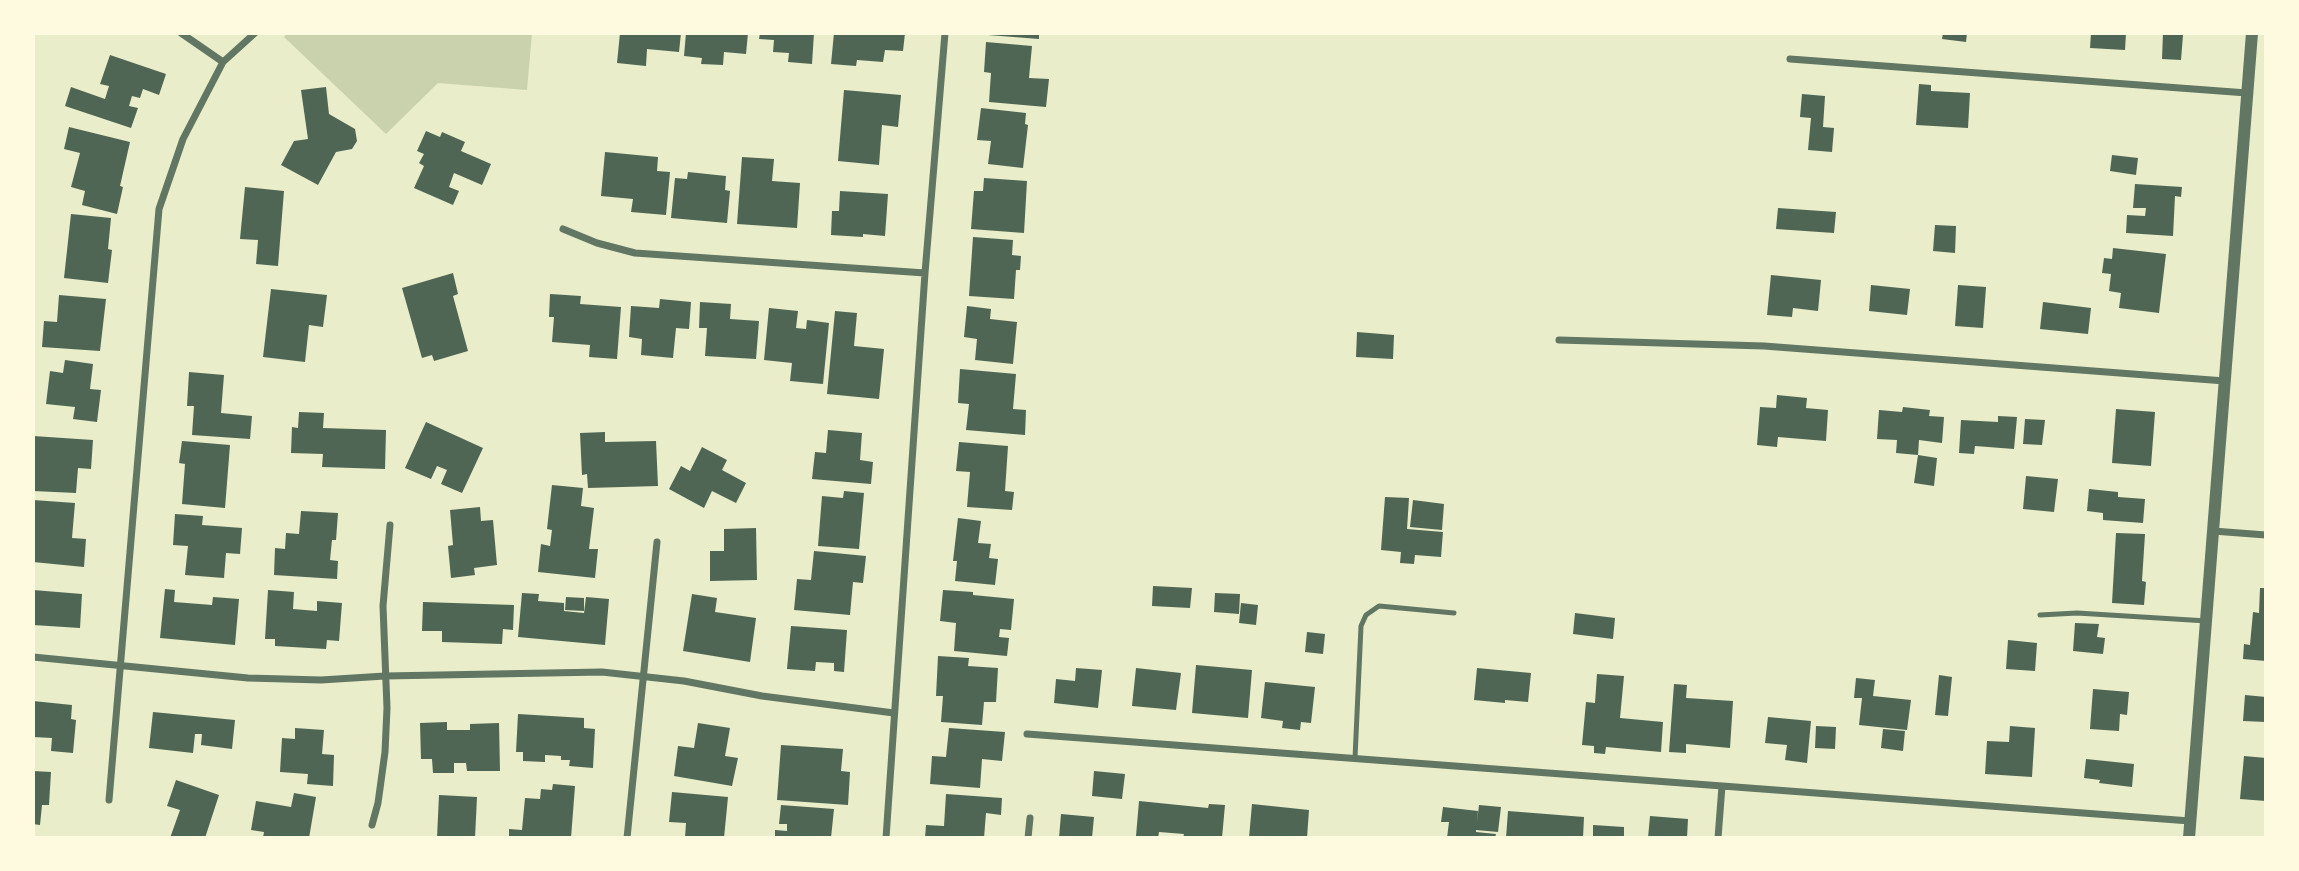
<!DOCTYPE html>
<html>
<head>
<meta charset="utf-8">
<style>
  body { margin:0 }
  #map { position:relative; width:2299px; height:871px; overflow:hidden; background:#e9edc9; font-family:"Golos Text",sans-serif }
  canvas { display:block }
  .frame { position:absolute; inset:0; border:35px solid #fefae0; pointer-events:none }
</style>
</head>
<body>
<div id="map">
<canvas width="2299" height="871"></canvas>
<div class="frame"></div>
</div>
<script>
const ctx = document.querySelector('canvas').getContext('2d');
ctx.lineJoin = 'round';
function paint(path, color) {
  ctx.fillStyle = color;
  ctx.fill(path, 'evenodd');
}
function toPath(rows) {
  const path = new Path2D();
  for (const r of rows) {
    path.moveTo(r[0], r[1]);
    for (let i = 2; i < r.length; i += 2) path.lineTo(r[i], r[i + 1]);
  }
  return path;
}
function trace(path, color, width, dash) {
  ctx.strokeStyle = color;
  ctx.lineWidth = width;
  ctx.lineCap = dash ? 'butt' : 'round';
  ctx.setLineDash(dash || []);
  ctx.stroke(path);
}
const green = toPath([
  [288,33,532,33,527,90,438,83,386,134,284,37]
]);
const building = toPath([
  [620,33,681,33,679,52,647,49,646,66,617,63],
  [686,33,748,33,746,54,724,52,723,65,701,64,702,58,684,56],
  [760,33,814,33,812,64,788,62,789,53,773,52,774,40,759,39],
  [834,33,905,33,903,51,885,50,883,62,857,60,856,66,831,64],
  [988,33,1039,33,1039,39,988,35],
  [1943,33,1967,33,1966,42,1942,39],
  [2091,33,2126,33,2125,50,2090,48],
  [2163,33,2183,35,2181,60,2162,59],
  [986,42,1032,46,1029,78,1049,79,1046,107,989,102,991,73,984,72],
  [110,55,166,74,159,95,143,89,140,98,132,96,129,106,138,108,131,128,65,106,71,87,105,99,109,86,100,84],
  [1919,84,1931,85,1931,91,1970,93,1968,128,1916,125],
  [326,87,329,114,355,129,357,141,352,149,336,152,318,185,281,165,294,141,308,139,301,90],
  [844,90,901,95,898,127,882,125,879,165,838,161],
  [1802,94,1825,96,1823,127,1834,128,1832,152,1808,150,1811,118,1800,117],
  [981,108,1026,113,1025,124,1028,125,1023,168,988,164,991,141,977,140],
  [69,127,130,142,120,186,123,187,117,214,82,205,85,191,71,187,80,153,64,149],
  [426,131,440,137,442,132,465,142,461,151,491,164,482,185,454,173,449,187,459,191,453,205,414,188,424,166,419,163,424,154,417,151],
  [605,152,658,157,657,171,670,172,666,215,631,212,633,199,601,196],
  [2112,155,2138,158,2136,175,2110,171],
  [742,157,774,159,772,181,800,183,797,228,737,224],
  [688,172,726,176,725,190,730,191,727,223,671,218,675,178,687,179],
  [984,178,1027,181,1024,233,971,229,974,191,983,191],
  [2135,184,2182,187,2181,197,2175,196,2173,236,2126,233,2127,215,2145,216,2146,208,2133,208],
  [245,187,284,191,278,266,256,264,258,240,240,239],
  [840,191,888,194,885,236,863,234,863,237,831,235,832,211,839,211],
  [1778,208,1836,212,1834,233,1776,229],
  [71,214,111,218,108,249,112,250,108,283,64,278],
  [1935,225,1956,226,1955,253,1933,251],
  [973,237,1013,240,1012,255,1021,256,1020,270,1016,270,1014,299,969,296],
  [2113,248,2166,254,2159,313,2119,308,2121,293,2109,291,2111,274,2102,273,2104,258,2112,259],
  [453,273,458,294,453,296,468,351,434,361,432,355,422,358,402,288],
  [1771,275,1821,280,1818,311,1793,308,1792,317,1767,315],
  [1871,285,1910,289,1907,315,1869,311],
  [1958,285,1986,287,1983,328,1955,326],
  [271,289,327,295,323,327,309,325,305,362,263,357],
  [550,294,581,296,580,304,621,307,617,359,589,357,590,345,552,342,554,317,549,317],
  [59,295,106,299,100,351,42,347,44,321,57,322],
  [660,299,691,302,689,329,676,328,673,358,641,355,642,339,629,337,631,306,659,308],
  [700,302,731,304,730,319,759,321,756,359,705,356,707,328,699,328],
  [2043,302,2091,308,2088,334,2040,329],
  [967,306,991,309,990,319,1017,322,1013,364,975,360,977,339,964,337],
  [769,308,798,311,796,328,806,329,807,320,829,323,823,384,790,381,792,363,764,360],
  [835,311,857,313,854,346,884,349,879,399,827,394],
  [1357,332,1394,335,1393,359,1356,357],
  [65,360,93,364,90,389,101,390,97,422,73,419,75,407,46,404,50,371,63,373],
  [960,369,1016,374,1013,409,1026,410,1025,435,966,430,969,404,958,403],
  [189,372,224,375,221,413,252,416,250,439,192,435,194,406,187,406],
  [1777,395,1807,398,1806,408,1828,410,1826,441,1778,437,1777,447,1757,445,1760,407,1776,408],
  [1903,407,1930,410,1929,416,1944,417,1942,443,1919,440,1918,455,1896,453,1897,440,1877,439,1879,410,1902,412],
  [2116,409,2155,412,2151,466,2112,463],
  [299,412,324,413,323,428,386,430,385,469,322,467,323,454,291,453,292,427,298,428],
  [1998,416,2017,417,2014,449,1975,446,1974,454,1959,453,1961,420,1998,422],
  [2025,419,2045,420,2042,445,2023,444],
  [426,422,483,448,462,493,441,484,447,470,437,466,431,479,405,468],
  [828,430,862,433,860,460,873,462,871,484,812,479,815,452,826,453],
  [605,432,605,442,656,441,658,486,588,488,587,474,582,475,580,433],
  [33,436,93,440,91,469,78,468,76,493,33,491],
  [182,441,230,445,225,508,182,504,185,464,179,463],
  [959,442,1008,446,1005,491,1014,492,1012,510,967,507,970,472,956,471],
  [702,447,727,460,722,470,746,483,736,503,712,491,704,508,669,489,681,466,690,471],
  [1918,455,1937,458,1934,486,1914,483],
  [2026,476,2058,479,2054,512,2023,509],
  [552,485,583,488,581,506,594,508,589,549,598,549,595,578,538,572,541,544,550,546,552,530,547,529],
  [2089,489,2118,492,2118,497,2145,499,2143,523,2103,520,2103,513,2087,511],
  [844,491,864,493,859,549,818,546,822,496,843,498],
  [1385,497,1409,498,1407,529,1443,532,1441,557,1415,555,1414,564,1400,563,1401,552,1381,550],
  [33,500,75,503,72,538,86,539,84,567,33,562],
  [1413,500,1444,504,1442,530,1410,527],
  [480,507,481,521,493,520,497,565,474,568,475,575,451,578,448,546,453,545,450,510],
  [301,511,338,513,336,540,332,540,330,560,338,561,337,579,274,575,275,548,285,549,286,533,299,534],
  [175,514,203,516,202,525,242,528,240,554,226,553,224,578,185,575,188,546,173,545],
  [958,518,981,521,978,543,991,544,989,558,998,559,995,585,955,581,957,561,953,561],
  [756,528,757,580,710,581,710,551,724,551,724,529],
  [2116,533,2145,534,2142,581,2146,582,2144,605,2112,603],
  [814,551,866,556,863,583,853,582,850,615,794,610,797,579,811,580],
  [1153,586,1192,588,1190,608,1152,606],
  [2260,588,2266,588,2266,661,2243,659,2244,644,2250,645,2253,612,2259,613],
  [165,589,175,590,174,602,212,605,213,597,239,599,235,645,160,638],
  [33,590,82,594,80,628,33,625],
  [268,590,294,592,293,609,317,611,317,601,342,603,339,641,327,640,326,649,275,646,275,639,265,639],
  [943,590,973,592,973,595,1014,599,1011,630,1000,629,999,637,1009,638,1007,656,954,651,956,623,940,621],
  [522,593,539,594,538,601,564,603,564,611,584,613,586,597,609,599,605,645,518,637],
  [1215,593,1240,594,1239,614,1214,612],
  [692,594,717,598,715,612,756,618,750,662,683,651],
  [566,597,584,598,584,611,565,610],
  [423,602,514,605,513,630,503,629,502,644,442,642,442,631,422,631],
  [1241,603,1258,605,1256,625,1239,623],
  [1575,613,1615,618,1613,639,1573,634],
  [2075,623,2099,624,2097,637,2105,638,2103,654,2073,651],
  [791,626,847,630,844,672,834,671,834,663,816,662,815,671,787,669],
  [1307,632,1325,634,1323,654,1305,652],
  [2008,640,2037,643,2035,671,2006,669],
  [938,656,969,658,968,666,998,668,996,702,984,702,982,725,941,722,943,696,936,696],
  [1196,665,1252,670,1248,718,1192,713],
  [1076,668,1102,670,1098,708,1054,703,1056,679,1075,681],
  [1136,668,1181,673,1176,710,1132,706],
  [1477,668,1531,673,1528,702,1505,700,1505,703,1474,700],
  [1597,674,1624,676,1620,718,1663,722,1661,752,1606,747,1605,754,1594,753,1594,746,1582,745,1586,702,1595,703],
  [1939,675,1952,677,1948,716,1935,715],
  [1856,678,1875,680,1873,696,1911,700,1907,730,1859,725,1862,698,1854,698],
  [1265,682,1315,687,1311,723,1301,722,1300,730,1282,728,1283,721,1261,718],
  [1674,684,1687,685,1686,698,1733,701,1730,748,1686,744,1686,753,1669,752],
  [2093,689,2129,692,2127,715,2120,714,2119,731,2090,729],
  [2245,695,2266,697,2266,722,2243,721],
  [33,701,72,705,71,719,76,720,73,753,51,751,52,738,33,737],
  [153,712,235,720,232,749,201,745,202,734,195,734,193,753,149,748],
  [518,714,584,718,584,728,595,729,593,768,569,766,570,760,561,760,561,756,545,755,545,762,523,761,523,752,516,752],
  [1768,717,1811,721,1807,763,1785,760,1787,745,1765,743],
  [447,722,447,730,470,730,470,724,499,723,500,771,467,771,466,763,454,763,454,773,433,773,432,759,421,759,420,723],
  [698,723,730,728,725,756,738,758,732,786,674,776,678,746,694,748],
  [1816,726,1836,727,1835,749,1815,748],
  [2010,726,2035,728,2032,777,1985,774,1987,741,2009,742],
  [295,728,324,730,322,754,334,755,333,786,307,784,308,774,280,772,282,738,295,739],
  [949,728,1005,732,1002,761,982,759,980,788,930,784,932,756,946,757],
  [1883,729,1905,731,1903,751,1881,748],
  [781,745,843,749,841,771,850,772,848,805,777,800],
  [2244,756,2266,758,2266,801,2240,799],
  [2086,759,2134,764,2132,787,2099,783,2100,780,2084,778],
  [33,771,51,772,49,805,42,805,40,825,33,824],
  [1094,771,1125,774,1122,799,1092,796],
  [176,780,219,795,205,838,170,838,180,810,167,806],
  [553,784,575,786,571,838,509,838,509,829,522,830,525,798,540,799,541,789,552,790],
  [672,792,728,797,724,838,685,838,686,823,669,822],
  [294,793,316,797,309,838,263,838,264,832,251,830,256,801,291,807],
  [946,794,1002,798,1001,815,986,813,984,838,925,838,926,825,944,826],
  [439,795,477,797,475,838,437,838],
  [1139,801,1208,808,1209,804,1225,805,1222,838,1183,838,1184,834,1159,832,1158,838,1136,836],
  [1252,804,1309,810,1307,838,1249,838],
  [781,805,834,809,831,838,775,838,775,830,787,831,787,824,779,824],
  [1479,805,1501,807,1498,832,1476,830,1476,832,1496,834,1495,838,1447,838,1449,822,1441,822,1443,807,1478,811,1477,822],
  [1508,811,1584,817,1583,838,1506,838],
  [1061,814,1094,817,1092,838,1059,838],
  [1650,816,1688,819,1687,838,1648,838],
  [1593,825,1624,827,1624,838,1593,838]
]);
const service = toPath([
  [2040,615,2077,613,2207,621],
  [1355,758,1361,626,1366,615,1379,606,1454,613]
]);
const minor = toPath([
  [181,33,223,62],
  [1790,59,2247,93],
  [563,229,597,243,635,253,925,273],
  [1559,340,1764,346,2225,381],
  [2213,531,2266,535],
  [33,657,248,678,321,680,385,676,602,672,684,681,762,696,894,713],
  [1027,734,2190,821],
  [109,800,159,209,183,139,223,62,255,33],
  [372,825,378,803,385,752,387,708,383,606,390,525],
  [627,838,657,542],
  [886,838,925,273,945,33],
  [1028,838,1030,818],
  [1718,838,1722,786]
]);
const tertiary = toPath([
  [2189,838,2252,33]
]);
paint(green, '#cad2ad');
paint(building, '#4f6655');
trace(service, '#617663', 5);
trace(minor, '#617663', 7);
trace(tertiary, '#617663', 12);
</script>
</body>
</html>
